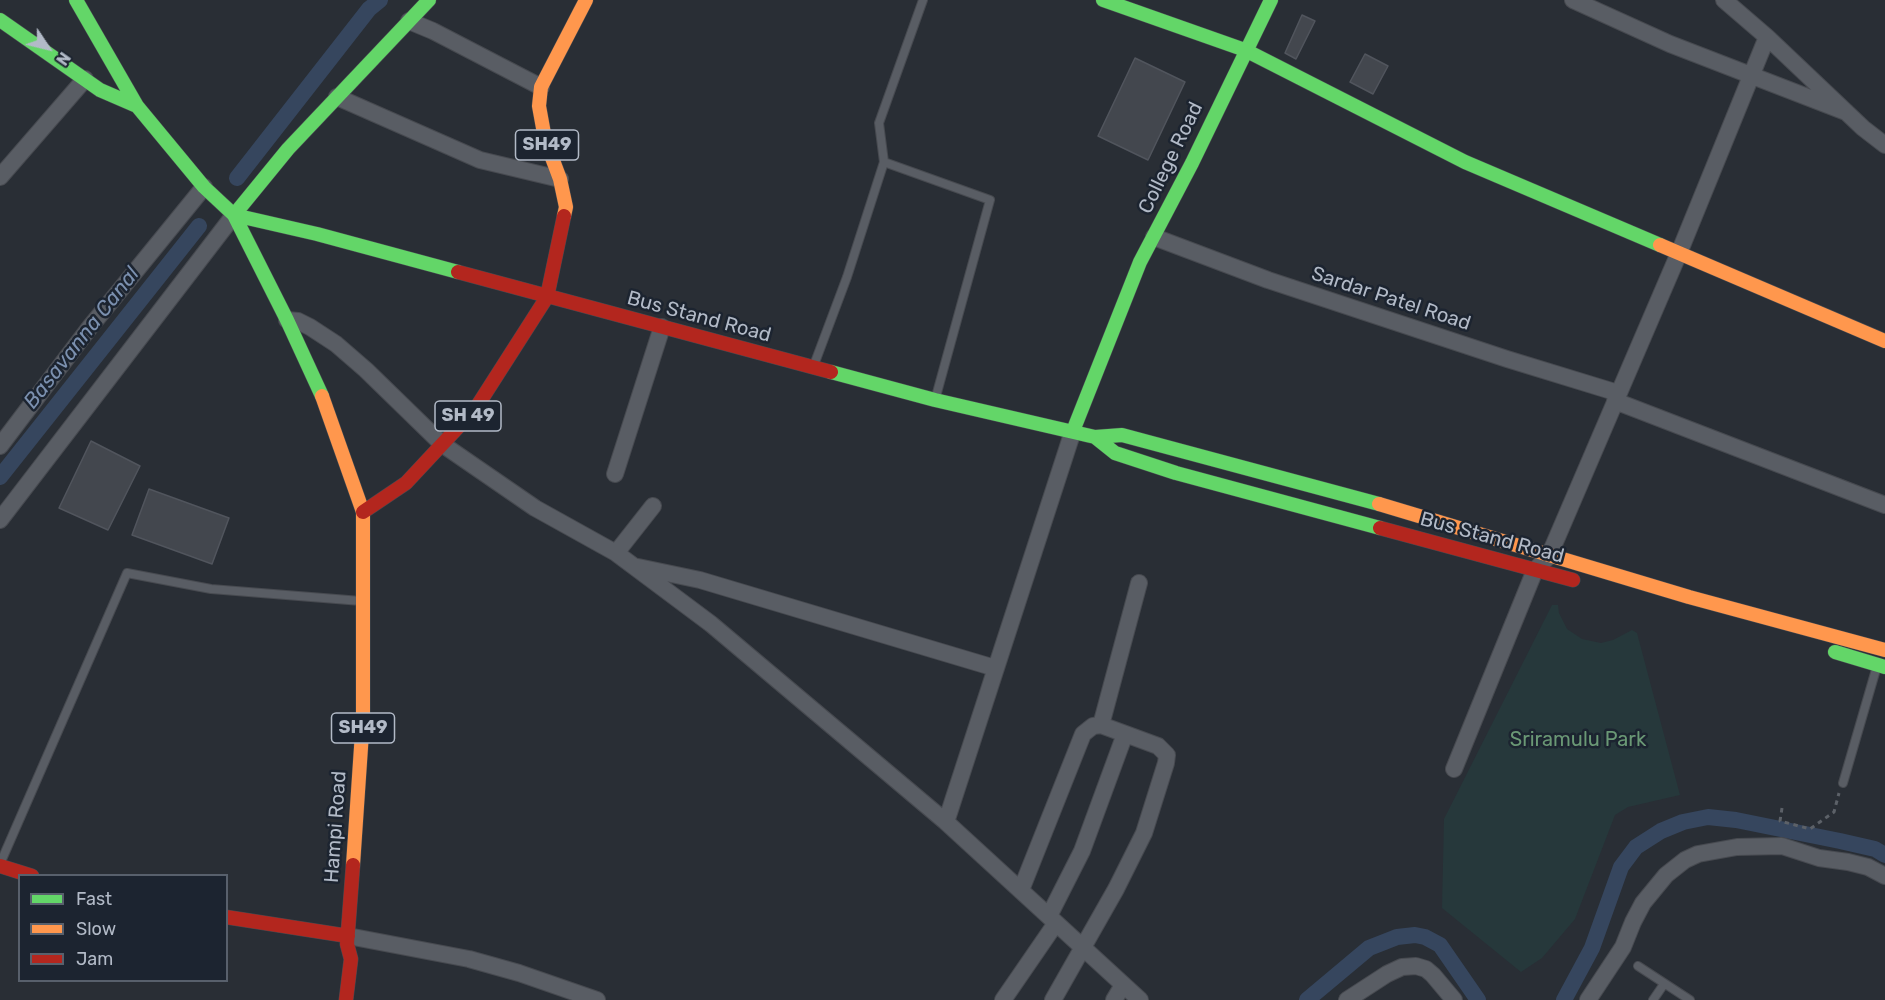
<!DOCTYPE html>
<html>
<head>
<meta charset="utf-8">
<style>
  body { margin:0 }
  #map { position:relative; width:1885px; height:1000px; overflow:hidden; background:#292e35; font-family:Rubik,sans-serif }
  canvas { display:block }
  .legend { position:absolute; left:18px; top:874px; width:210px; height:108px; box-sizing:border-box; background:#1c2430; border:2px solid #58606c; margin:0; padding:8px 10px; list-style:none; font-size:18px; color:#b2bac7 }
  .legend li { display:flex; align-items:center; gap:12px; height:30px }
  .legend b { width:30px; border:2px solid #58606c }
  .north { position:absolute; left:18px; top:18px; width:60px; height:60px; -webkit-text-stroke:4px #1c2430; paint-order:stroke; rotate:125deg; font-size:16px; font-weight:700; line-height:24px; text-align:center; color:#b2bac7 }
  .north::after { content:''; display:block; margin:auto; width:21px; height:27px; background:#b2bac7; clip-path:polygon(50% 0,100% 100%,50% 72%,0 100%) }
</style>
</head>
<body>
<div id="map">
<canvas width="1885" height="1000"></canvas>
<ul class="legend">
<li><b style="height:8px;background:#63d668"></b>Fast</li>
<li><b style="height:8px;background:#ff974d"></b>Slow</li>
<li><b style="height:8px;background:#b3261e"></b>Jam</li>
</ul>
<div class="north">N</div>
</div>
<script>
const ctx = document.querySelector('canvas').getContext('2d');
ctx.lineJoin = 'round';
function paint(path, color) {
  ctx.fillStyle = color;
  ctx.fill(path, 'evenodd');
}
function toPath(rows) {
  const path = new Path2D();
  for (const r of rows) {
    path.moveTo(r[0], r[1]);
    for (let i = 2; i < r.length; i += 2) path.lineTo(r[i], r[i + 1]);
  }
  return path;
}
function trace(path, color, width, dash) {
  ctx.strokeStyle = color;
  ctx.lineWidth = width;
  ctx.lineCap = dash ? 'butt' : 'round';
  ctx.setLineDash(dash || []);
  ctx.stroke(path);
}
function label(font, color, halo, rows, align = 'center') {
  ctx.font = font + ' Rubik,sans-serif';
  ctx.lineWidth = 5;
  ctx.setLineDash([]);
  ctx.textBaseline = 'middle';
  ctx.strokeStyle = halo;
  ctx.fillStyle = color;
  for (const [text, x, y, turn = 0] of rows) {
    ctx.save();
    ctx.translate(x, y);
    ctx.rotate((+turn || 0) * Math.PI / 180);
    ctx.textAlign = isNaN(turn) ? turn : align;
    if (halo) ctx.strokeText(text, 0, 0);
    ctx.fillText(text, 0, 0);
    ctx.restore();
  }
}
const green = toPath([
  [1552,605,1558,605,1559,613,1567,629,1582,639,1601,643,1613,640,1632,630,1637,633,1680,795,1628,807,1615,815,1575,919,1542,958,1521,972,1442,908,1444,819]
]);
const canal = toPath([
  [237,178,369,9,380,0],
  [0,477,199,226],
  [1307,1000,1369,948,1397,937,1415,935,1425,937,1440,945,1478,1000],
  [1564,1000,1592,948,1621,867,1636,847,1661,831,1683,822,1708,817,1736,820,1840,841,1875,849,1885,855]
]);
const building = toPath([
  [1302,15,1315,21,1296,59,1285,53,1302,15],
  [1365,54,1388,66,1373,94,1350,82,1365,54],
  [1135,58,1185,82,1148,160,1098,136,1135,58],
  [91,441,140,466,108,530,59,508,91,441],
  [149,489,229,518,212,564,132,535,149,489]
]);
const path = toPath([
  [1782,808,1780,821,1810,829,1834,812,1839,793]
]);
const lane = toPath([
  [884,162,879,123,923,0],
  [814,365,847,277,884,162,990,200,935,400],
  [1843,783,1877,666],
  [0,864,127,573,211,589,361,601],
  [1638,966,1690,1000],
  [1653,1000,1664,984]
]);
const street = toPath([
  [1573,0,1670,44,1846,112],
  [1724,0,1767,37,1863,128,1885,145],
  [409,21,433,31,541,87],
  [337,97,480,160,560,179],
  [0,177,85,79],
  [1154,237,1268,280,1507,359,1618,393],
  [287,320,298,321,310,327,336,344,366,370,442,444,535,508,616,553,711,624,946,822,1140,1000],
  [1615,401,1885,505],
  [0,446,90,327,204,187],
  [615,474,662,327],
  [0,520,234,215],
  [616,553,653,506],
  [638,567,700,580,995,668],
  [1101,725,1139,583],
  [1454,769,1535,570,1549,556,1679,253,1767,37],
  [946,822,1073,431],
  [1021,890,1083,734,1093,726,1101,725,1158,746,1167,755,1166,763,1144,833,1116,889,1053,1000],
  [1049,916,1082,851,1125,734],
  [348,936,469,959,519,973,597,1000],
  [1003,1000,1056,923],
  [1114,1000,1123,985],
  [1347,1000,1387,974,1402,967,1416,966,1426,969,1433,975,1454,1000],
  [1588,1000,1623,947,1633,922,1643,903,1666,875,1685,860,1698,854,1737,847,1782,846,1819,858,1848,862,1868,867,1885,876]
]);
const fast = toPath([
  [76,0,137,106,204,187,234,215,287,320,322,396],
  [429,0,288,149,234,215,317,234,458,272],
  [1103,0,1245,50,1465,162,1660,245],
  [0,20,100,90,137,106],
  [831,372,935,400,1095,437,1122,435,1379,504],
  [1073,431,1140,262,1192,163,1271,0],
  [1095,437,1115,453,1176,473,1380,528],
  [1835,652,1885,667]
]);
const slow = toPath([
  [564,216,566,207,560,179,545,139,539,106,541,87,586,0],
  [1660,245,1885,341],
  [322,396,363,512,363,718,353,865],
  [1379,504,1689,597,1885,650]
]);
const jam = toPath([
  [458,272,831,372],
  [363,512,406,483,476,408,547,297,564,216],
  [1380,528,1573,580],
  [0,866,32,876],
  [226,917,348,936],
  [346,1000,351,959,347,944,353,865]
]);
const shields = [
  [547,145,63],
  [468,416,66],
  [363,728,63]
];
const shieldNames = [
  ["SH49",547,145],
  ["SH 49",468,416],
  ["SH49",363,728]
];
const streetNames = [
  ["College Road",1171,158,-64],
  ["Sardar Patel Road",1391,299,18],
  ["Bus Stand Road",699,317,15],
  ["Bus Stand Road",1492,538,15],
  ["Hampi Road",336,827,-86]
];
const parkNames = [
  ["Sriramulu Park",1578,740]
];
const waterNames = [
  ["Basavanna Canal",82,338,-52]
];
paint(green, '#26383b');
trace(canal, '#36465e', 16);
paint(building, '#43474e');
trace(building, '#51555d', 1.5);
trace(lane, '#474a50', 10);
trace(street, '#474a50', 18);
trace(fast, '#474a50', 15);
trace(slow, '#474a50', 15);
trace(jam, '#474a50', 15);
trace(path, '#5c6168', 3, [4.5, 4.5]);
trace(lane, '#595d64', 8);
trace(street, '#595d64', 16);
trace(fast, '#63d668', 14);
trace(slow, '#ff974d', 14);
trace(jam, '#b3261e', 14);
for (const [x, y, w] of shields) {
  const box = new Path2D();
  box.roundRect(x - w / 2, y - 15, w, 30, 4.5);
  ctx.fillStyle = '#1c2430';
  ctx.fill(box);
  trace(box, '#b2bac7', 1.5);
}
label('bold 18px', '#b2bac7', null, shieldNames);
label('20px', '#b2bac7', '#1c2430', streetNames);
label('20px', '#6a9875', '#1c2430', parkNames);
label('italic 21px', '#7b90af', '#1c2430', waterNames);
</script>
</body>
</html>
